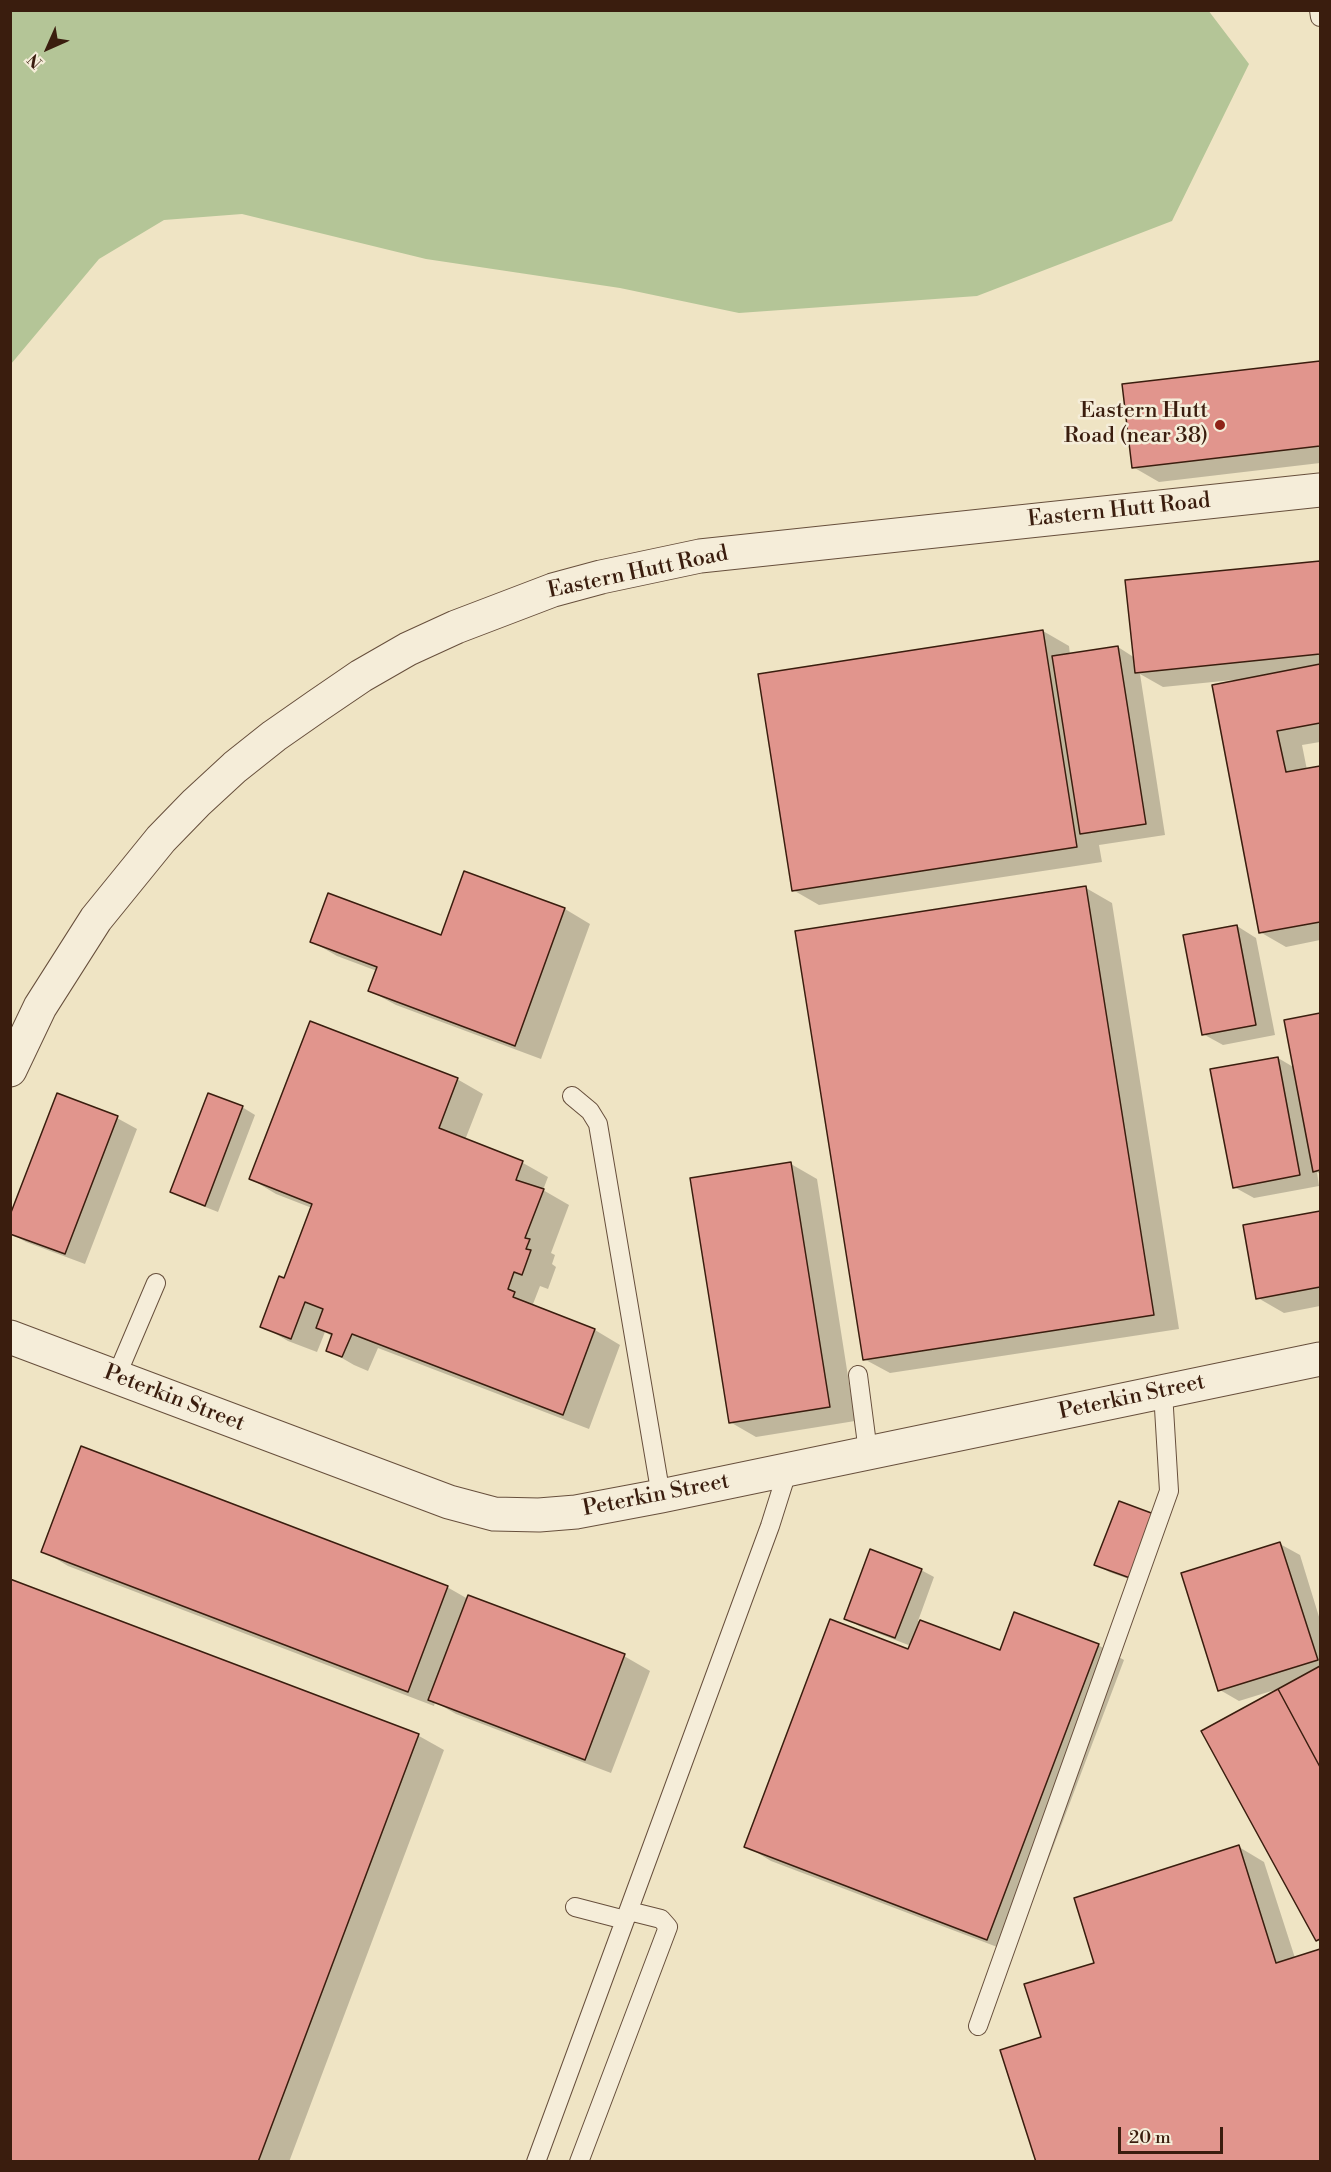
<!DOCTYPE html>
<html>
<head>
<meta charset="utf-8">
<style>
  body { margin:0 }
  #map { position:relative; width:1331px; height:2172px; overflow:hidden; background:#efe4c4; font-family:"Libre Bodoni",serif }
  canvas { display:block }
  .frame { position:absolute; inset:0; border:12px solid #3a1d0e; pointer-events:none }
  .north { position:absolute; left:18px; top:18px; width:60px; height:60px; -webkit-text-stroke:4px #f5edd9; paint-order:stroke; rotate:225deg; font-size:16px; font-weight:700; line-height:24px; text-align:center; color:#3a1d0e }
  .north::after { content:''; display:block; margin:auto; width:21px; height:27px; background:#3a1d0e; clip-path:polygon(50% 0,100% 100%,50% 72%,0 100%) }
  .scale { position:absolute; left:1118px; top:2127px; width:105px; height:27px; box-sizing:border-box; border:3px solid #3a1d0e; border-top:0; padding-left:8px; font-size:18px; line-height:21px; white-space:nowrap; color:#3a1d0e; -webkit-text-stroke:4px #f5edd9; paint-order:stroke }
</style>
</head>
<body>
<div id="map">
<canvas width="1331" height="2172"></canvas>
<div class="frame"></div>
<div class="north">N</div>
<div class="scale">20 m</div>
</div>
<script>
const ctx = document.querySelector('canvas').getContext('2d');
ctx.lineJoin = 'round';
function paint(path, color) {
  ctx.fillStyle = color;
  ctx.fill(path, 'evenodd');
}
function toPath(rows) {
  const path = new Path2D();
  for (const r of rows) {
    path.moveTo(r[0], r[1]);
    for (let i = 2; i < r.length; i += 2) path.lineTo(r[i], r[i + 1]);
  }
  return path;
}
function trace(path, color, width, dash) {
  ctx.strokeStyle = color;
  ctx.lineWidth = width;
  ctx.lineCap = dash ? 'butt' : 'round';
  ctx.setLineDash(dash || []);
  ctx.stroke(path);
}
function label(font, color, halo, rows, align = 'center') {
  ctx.font = font + ' "Libre Bodoni",serif';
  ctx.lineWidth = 5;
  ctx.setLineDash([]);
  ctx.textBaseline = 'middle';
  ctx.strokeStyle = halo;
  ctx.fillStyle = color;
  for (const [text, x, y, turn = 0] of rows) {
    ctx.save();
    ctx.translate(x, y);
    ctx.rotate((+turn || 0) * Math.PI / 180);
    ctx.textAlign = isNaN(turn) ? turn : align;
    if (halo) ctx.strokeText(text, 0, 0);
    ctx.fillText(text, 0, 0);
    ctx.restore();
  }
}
const green = toPath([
  [1208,10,1249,64,1172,221,977,296,739,313,620,288,426,259,242,214,164,220,99,259,11,364,11,11]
]);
const shadow = toPath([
  [1320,363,1320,463,1159,482,1133,467,1123,385],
  [1320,562,1320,742,1302,745,1307,770,1320,768,1320,940,1286,947,1260,932,1233,680,1163,687,1140,674,1165,835,1099,845,1102,862,819,905,793,890,1043,631,1069,646,1070,655,1118,647,1135,658,1127,582],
  [465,873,565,909,590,924,541,1059,396,1005,370,991,377,971,337,956,311,941,442,937],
  [1086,888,1112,903,1179,1329,890,1373,864,1359],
  [1237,926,1256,938,1275,1035,1223,1045,1203,1034],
  [1320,1014,1320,1174,1317,1172,1319,1186,1254,1198,1234,1187,1278,1058,1295,1068,1286,1021],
  [457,1079,483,1094,465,1140,523,1163,548,1177,543,1190,569,1205,551,1253,555,1255,552,1264,556,1267,548,1289,540,1286,533,1304,540,1308,540,1309,595,1330,620,1345,589,1429,378,1348,368,1371,354,1365,328,1350,333,1337,325,1332,317,1352,288,1341,262,1326,285,1280,312,1208,276,1194,251,1179],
  [242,1107,255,1115,218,1212,185,1199,172,1192],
  [117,1118,137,1129,85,1264,26,1242,10,1233],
  [791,1164,817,1179,855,1421,756,1437,730,1422],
  [1320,1213,1320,1306,1284,1313,1258,1298,1244,1227],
  [1120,1503,1143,1584,1109,1572,1096,1564],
  [1280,1544,1300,1555,1320,1620,1320,1942,1318,1940,1279,1690,1278,1689,1239,1701,1220,1690],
  [43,1551,447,1587,468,1599,624,1656,650,1671,611,1773,456,1714,435,1702,434,1706,68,1566],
  [921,1570,934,1577,918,1621,1001,1652,1098,1645,1124,1660,1013,1953,771,1861,746,1846,909,1651,911,1646,859,1626,846,1618],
  [10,1580,419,1736,444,1750,289,2162,10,2162],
  [1239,1847,1264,1862,1295,1958,1320,1950,1320,2162,1038,2162,1043,2038,1096,1964]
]);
const building = toPath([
  [1320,361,1320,446,1132,468,1122,384,1320,361],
  [1320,561,1320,654,1135,673,1125,580,1320,561],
  [1043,630,1077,847,792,891,758,674,1043,630],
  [1118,646,1146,824,1080,834,1052,656,1118,646],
  [1320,664,1320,723,1277,731,1286,772,1320,766,1320,922,1259,933,1212,685,1320,664],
  [464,871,565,908,515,1046,368,991,377,967,310,942,328,893,441,935,464,871],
  [1086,886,1154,1315,863,1360,795,931,1086,886],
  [1237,925,1256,1025,1202,1035,1183,935,1237,925],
  [1320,1013,1320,1170,1313,1172,1284,1020,1320,1013],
  [310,1021,458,1078,439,1128,523,1161,516,1180,544,1189,525,1238,530,1239,526,1249,531,1250,522,1275,514,1272,508,1289,515,1292,513,1297,595,1329,563,1415,352,1334,342,1357,326,1351,332,1334,316,1328,323,1309,305,1302,291,1339,260,1327,279,1276,284,1278,312,1204,249,1179,310,1021],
  [1278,1057,1300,1175,1233,1188,1210,1069,1278,1057],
  [57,1093,118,1116,65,1254,10,1234,10,1215,57,1093],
  [208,1093,243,1106,205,1206,170,1192,208,1093],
  [791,1162,830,1407,729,1423,690,1178,791,1162],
  [1320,1211,1320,1287,1256,1299,1243,1225,1320,1211],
  [81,1446,448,1586,408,1692,41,1552,81,1446],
  [1119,1501,1154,1514,1130,1578,1094,1565,1119,1501],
  [1280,1542,1318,1660,1218,1691,1181,1573,1280,1542],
  [870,1549,922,1569,895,1638,844,1619,870,1549],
  [10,1579,419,1734,258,2162,10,2162,10,1579],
  [468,1595,625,1654,585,1760,428,1700,468,1595],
  [1014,1612,1099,1644,987,1940,744,1847,830,1619,908,1649,920,1620,1000,1650,1014,1612],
  [1320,1666,1320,1767,1278,1689,1320,1666],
  [1278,1689,1320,1767,1320,1939,1316,1941,1201,1731,1278,1689],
  [1239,1845,1276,1963,1320,1949,1320,2162,1036,2162,1000,2050,1041,2037,1024,1984,1094,1963,1074,1898,1239,1845]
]);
const service = toPath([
  [1319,10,1320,17],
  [572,1096,590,1111,598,1124,661,1496],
  [858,1375,868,1452],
  [116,1377,156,1283],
  [575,1907,625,1920],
  [978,2026,1169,1491,1163,1392],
  [536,2162,770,1526,788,1469],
  [579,2162,668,1927,661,1919,629,1911]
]);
const minor = toPath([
  [10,1337,449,1502,494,1514,539,1515,576,1512,661,1496,1320,1359]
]);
const tertiary = toPath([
  [10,1070,40,1007,96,919,161,839,196,803,235,767,274,736,317,706,361,676,408,649,456,627,553,590,601,577,700,556,1320,490]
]);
const markers = [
  [1220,425,6,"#8f2418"]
];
const poiNames = [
  ["Eastern Hutt",1208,412],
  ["Road (near 38)",1208,437]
];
const streetNames = [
  ["Eastern Hutt Road",1119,511,-6],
  ["Eastern Hutt Road",638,573,-12],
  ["Peterkin Street",1132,1398,-12],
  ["Peterkin Street",174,1399,21],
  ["Peterkin Street",656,1496,-11]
];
paint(green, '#b4c597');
paint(shadow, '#0003');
paint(building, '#e1958d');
trace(building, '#3a1d0e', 1.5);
trace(service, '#674f3c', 20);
trace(minor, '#674f3c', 35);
trace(tertiary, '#674f3c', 35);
trace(service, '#f5edd9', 18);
trace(minor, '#f5edd9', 33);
trace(tertiary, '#f5edd9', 33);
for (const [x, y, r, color] of markers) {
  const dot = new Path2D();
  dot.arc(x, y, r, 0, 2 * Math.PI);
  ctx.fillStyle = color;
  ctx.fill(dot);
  trace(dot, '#f5edd9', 2);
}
label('22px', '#3a1d0e', '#f5edd9', poiNames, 'right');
label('22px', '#3a1d0e', '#f5edd9', streetNames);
</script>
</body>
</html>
